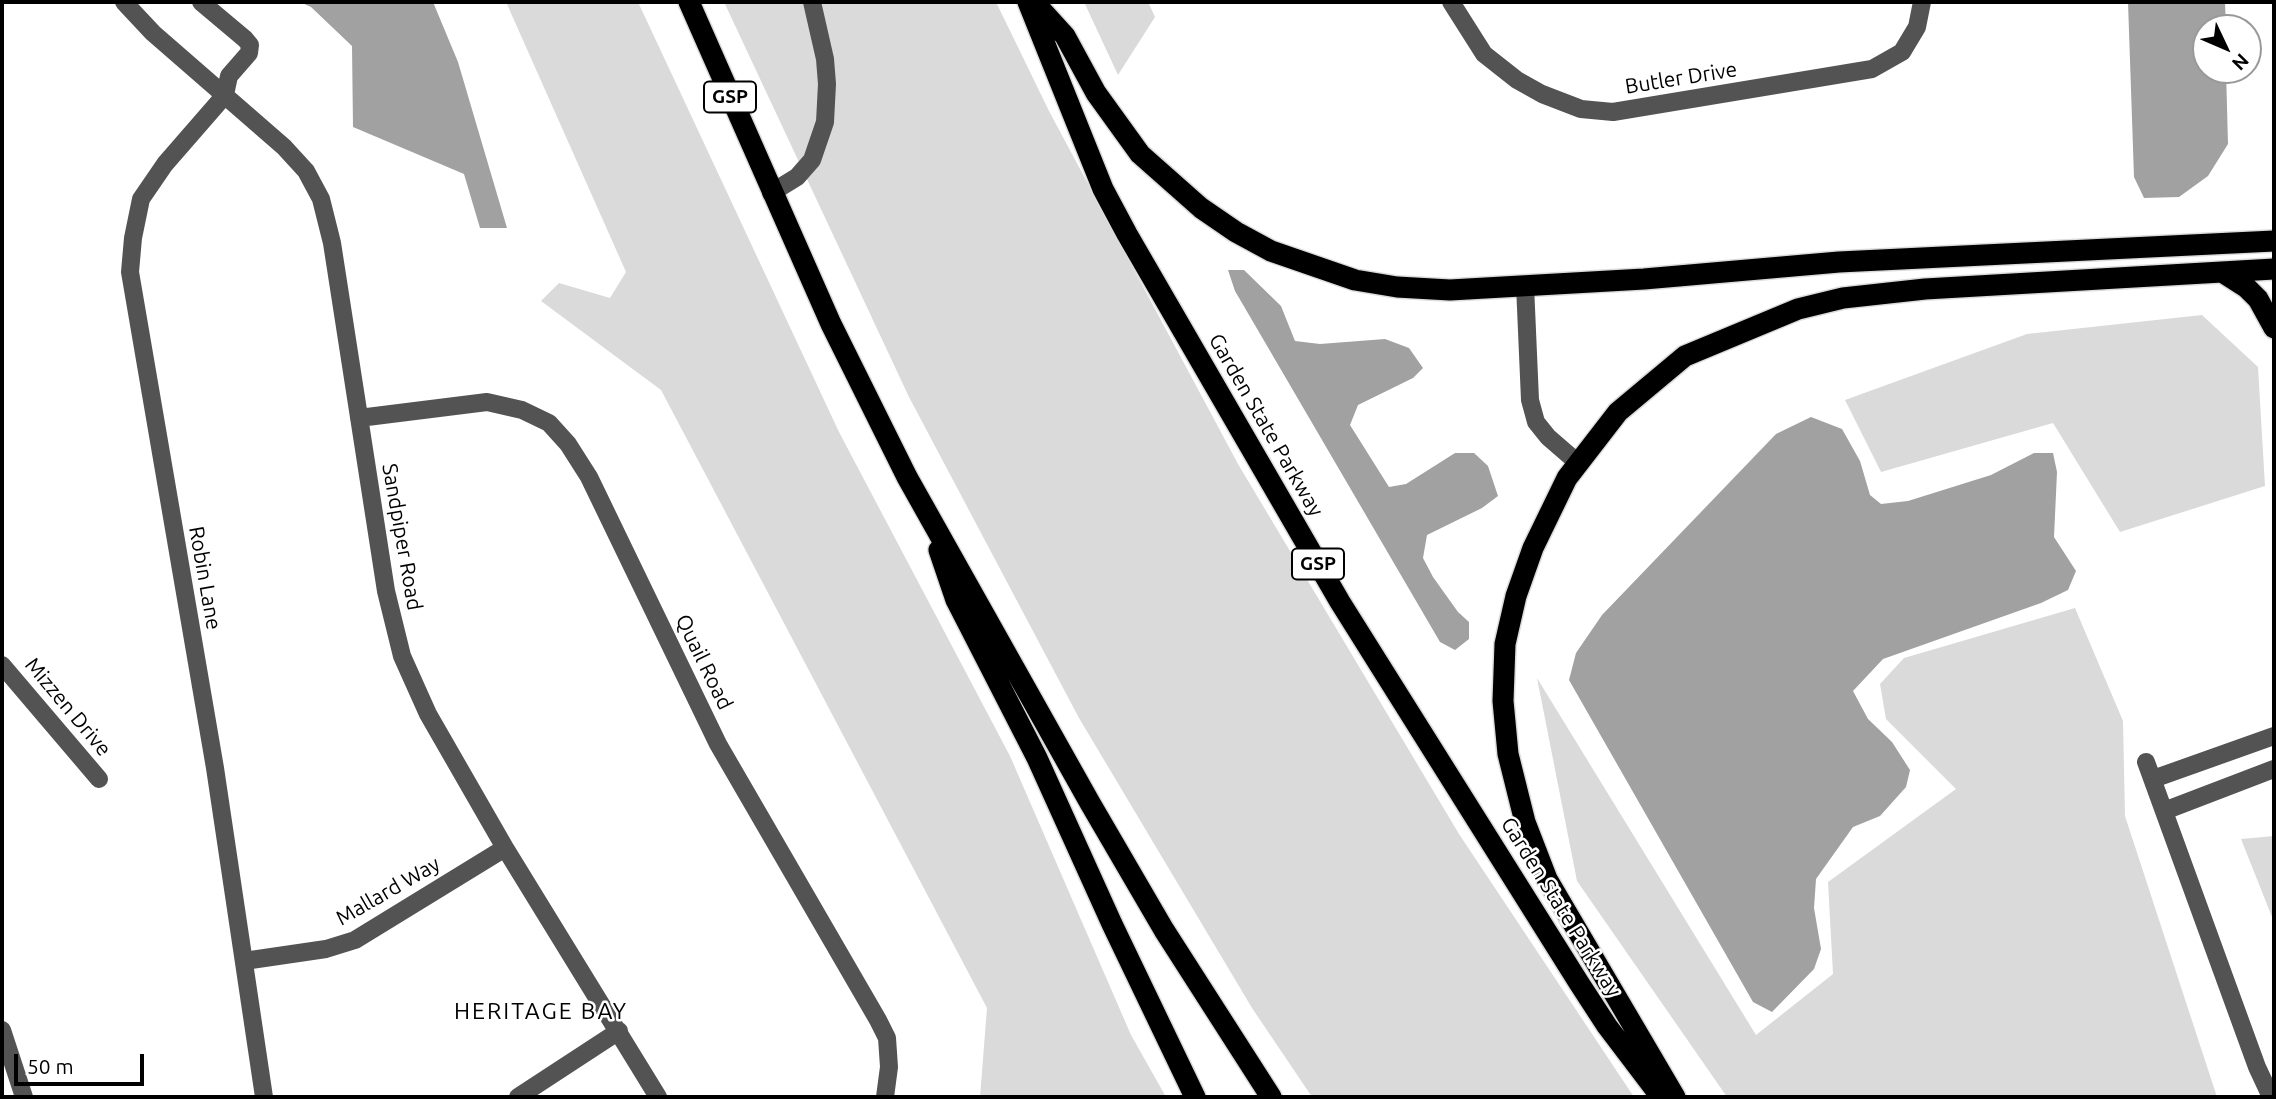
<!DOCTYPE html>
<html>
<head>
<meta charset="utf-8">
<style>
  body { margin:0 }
  #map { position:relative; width:2276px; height:1099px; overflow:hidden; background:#fff; font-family:Ubuntu,sans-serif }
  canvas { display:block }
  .frame { position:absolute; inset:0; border:4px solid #000; pointer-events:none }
  .north { position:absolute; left:2192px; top:14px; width:70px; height:70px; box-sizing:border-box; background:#fff; border:2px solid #999; border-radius:50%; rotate:134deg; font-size:19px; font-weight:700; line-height:28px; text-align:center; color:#000 }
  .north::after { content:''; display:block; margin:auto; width:24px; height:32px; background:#000; clip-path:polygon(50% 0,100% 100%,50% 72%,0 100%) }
  .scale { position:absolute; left:14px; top:1054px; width:130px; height:32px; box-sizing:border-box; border:4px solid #000; border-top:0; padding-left:9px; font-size:21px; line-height:24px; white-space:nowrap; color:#000; -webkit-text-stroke:5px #fff; paint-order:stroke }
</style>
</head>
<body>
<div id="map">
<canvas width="2276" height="1099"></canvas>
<div class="frame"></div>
<div class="north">N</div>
<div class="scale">50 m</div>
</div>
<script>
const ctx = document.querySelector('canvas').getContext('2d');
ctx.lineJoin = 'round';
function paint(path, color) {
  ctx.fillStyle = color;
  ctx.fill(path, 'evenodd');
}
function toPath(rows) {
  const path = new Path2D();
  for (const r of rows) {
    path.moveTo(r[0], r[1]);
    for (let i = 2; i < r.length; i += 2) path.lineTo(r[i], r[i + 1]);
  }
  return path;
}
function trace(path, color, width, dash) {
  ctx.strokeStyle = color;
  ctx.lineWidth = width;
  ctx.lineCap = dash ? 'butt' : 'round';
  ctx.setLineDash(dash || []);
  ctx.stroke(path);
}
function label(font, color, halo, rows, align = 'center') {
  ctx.font = font + ' Ubuntu,sans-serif';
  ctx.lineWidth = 5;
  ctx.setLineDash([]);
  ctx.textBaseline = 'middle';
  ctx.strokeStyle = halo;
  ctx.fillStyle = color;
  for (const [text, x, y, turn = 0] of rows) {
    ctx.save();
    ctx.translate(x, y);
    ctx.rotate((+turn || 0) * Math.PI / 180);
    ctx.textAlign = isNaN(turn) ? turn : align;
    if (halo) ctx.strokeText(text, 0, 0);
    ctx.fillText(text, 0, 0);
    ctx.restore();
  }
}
const green = toPath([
  [506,2,638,2,839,432,1010,756,1131,1035,1166,1097,980,1097,987,1008,661,390,541,301,559,283,610,298,626,272],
  [724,2,996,2,1049,111,1238,464,1459,834,1634,1097,1312,1097,1252,1008,1079,718,909,397],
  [1084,2,1148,2,1155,17,1118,75],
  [2202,315,2258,367,2265,486,2120,532,2053,423,1881,472,1845,400,2027,334],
  [2075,608,2123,721,2125,816,2217,1097,1727,1097,1577,881,1537,678,1756,1035,1833,974,1828,882,1956,789,1886,719,1880,684,1904,658],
  [2274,836,2274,922,2241,839]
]);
const water = toPath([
  [300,2,433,2,458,62,507,228,480,228,464,174,353,127,352,46,311,7],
  [2128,2,2225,2,2226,28,2206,28,2206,70,2226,70,2228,144,2208,176,2179,197,2144,198,2134,177],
  [1228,270,1244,270,1281,306,1295,341,1320,344,1385,339,1409,348,1423,368,1413,378,1358,405,1350,425,1389,487,1406,484,1455,453,1474,453,1488,466,1498,496,1482,508,1427,535,1423,558,1433,577,1458,612,1469,622,1469,639,1455,650,1440,642,1235,291],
  [1811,417,1842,429,1860,461,1870,495,1881,504,1908,501,1991,475,2034,453,2053,453,2057,472,2054,537,2076,571,2068,590,2041,603,1883,659,1853,691,1868,719,1892,742,1910,770,1906,787,1880,816,1853,827,1816,879,1814,908,1821,949,1814,969,1772,1012,1753,1002,1569,680,1576,653,1602,615,1776,434]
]);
const minor = toPath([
  [124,2,153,33,284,147,306,171,321,199,332,243,386,591,402,656,428,714,505,848,658,1097],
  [201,2,245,39,250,45,249,53,229,76,225,95,165,164,141,199,133,238,130,272,215,768,264,1097],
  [1451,2,1484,54,1517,80,1542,94,1581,109,1613,112,1872,69,1902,52,1917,27,1922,2],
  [771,193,797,177,812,160,825,122,827,84,825,59,812,2],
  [1525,285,1530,400,1536,422,1548,437,1578,463],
  [359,418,487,402,522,410,549,423,568,444,589,477,718,744,878,1020,887,1038,889,1067,885,1097],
  [2,665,99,779],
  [2146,762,2257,1067,2271,1097],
  [2153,779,2274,736],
  [2164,811,2274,769],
  [244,961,326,949,355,940,505,848],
  [2,1030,24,1097],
  [518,1097,619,1031]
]);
const highway = toPath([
  [689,2,831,324,907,477,1090,803,1164,930,1271,1097],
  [1028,2,1103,189,1127,234,1340,602,1579,983,1607,1026,1661,1097],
  [1034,2,1065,36,1096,93,1140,154,1201,208,1236,232,1271,251,1355,280,1397,287,1450,290,1644,279,1839,262,2274,241],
  [2222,272,2247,288,2258,299,2274,328],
  [939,550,956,600,1037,758,1112,924,1195,1097],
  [1675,1097,1547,879,1525,822,1508,754,1503,701,1505,644,1516,596,1533,548,1567,478,1618,412,1685,356,1798,309,1843,298,1925,289,2274,269]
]);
const shields = [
  [730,97,52],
  [1318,564,52]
];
const shieldNames = [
  ["GSP",730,97],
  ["GSP",1318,564]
];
const streetNames = [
  ["Butler Drive",1681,78,-9],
  ["Garden State Parkway",1266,425,60],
  ["Sandpiper Road",402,537,80],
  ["Robin Lane",205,578,80],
  ["Quail Road",704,662,64],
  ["Mizzen Drive",68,707,50],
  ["Mallard Way",388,891,-30],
  ["Garden State Parkway",1561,907,58]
];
const neighbourhoodNames = [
  ["HERITAGE BAY",541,1011]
];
paint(green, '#dadada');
paint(water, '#a1a1a1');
trace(highway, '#dbdbdb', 24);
trace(minor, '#535353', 18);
trace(highway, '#000', 21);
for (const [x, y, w] of shields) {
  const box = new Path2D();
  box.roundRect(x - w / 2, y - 15.5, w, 31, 5);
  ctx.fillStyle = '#fff';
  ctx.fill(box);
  trace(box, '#000', 2);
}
label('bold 19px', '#000', null, shieldNames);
label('21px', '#000', '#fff', streetNames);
ctx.letterSpacing = '2px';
label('23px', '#000', '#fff', neighbourhoodNames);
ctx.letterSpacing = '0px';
</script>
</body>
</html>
